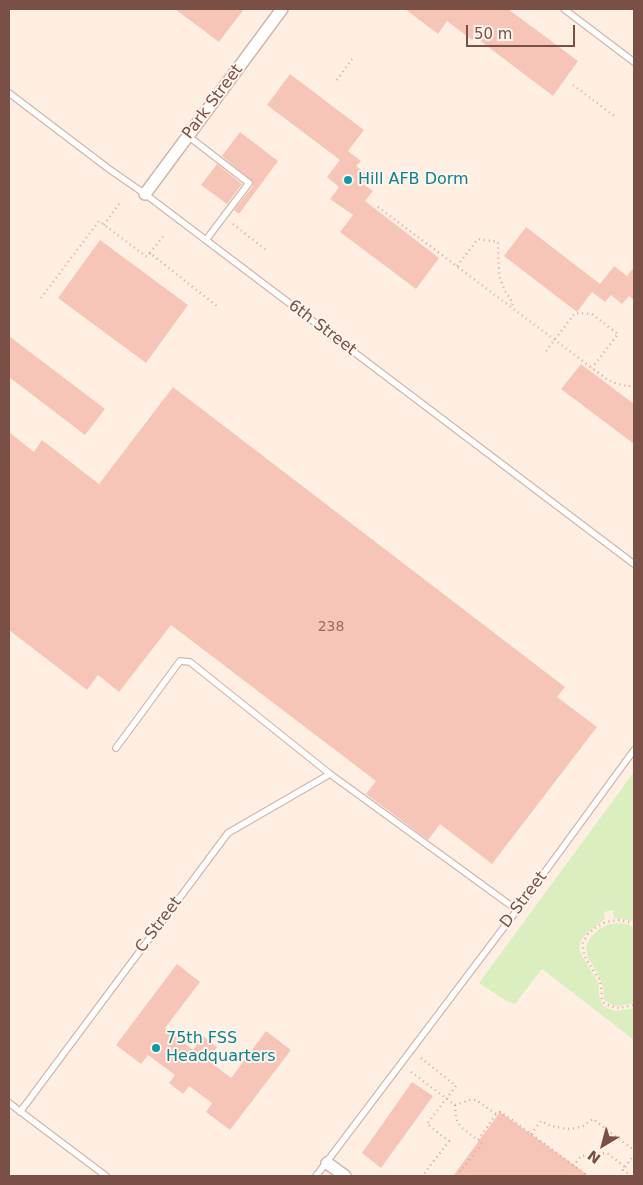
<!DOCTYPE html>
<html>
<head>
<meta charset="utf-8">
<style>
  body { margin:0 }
  #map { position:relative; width:643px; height:1185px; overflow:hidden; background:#ffefe3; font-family:"DejaVu Sans",sans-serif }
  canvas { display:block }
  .frame { position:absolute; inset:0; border:10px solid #794f46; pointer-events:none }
  .north { position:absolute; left:578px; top:1120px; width:50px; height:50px; -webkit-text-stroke:4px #fff4eb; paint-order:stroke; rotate:217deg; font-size:14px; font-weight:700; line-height:20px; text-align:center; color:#794f46 }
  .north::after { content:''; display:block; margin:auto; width:18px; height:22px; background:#794f46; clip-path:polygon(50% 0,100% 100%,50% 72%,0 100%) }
  .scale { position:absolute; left:466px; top:25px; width:109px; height:22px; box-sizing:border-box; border:2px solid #794f46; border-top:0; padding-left:6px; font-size:15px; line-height:18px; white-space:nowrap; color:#794f46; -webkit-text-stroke:4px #fff4eb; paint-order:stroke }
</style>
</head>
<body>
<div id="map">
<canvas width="643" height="1185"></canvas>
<div class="frame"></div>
<div class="north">N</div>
<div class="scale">50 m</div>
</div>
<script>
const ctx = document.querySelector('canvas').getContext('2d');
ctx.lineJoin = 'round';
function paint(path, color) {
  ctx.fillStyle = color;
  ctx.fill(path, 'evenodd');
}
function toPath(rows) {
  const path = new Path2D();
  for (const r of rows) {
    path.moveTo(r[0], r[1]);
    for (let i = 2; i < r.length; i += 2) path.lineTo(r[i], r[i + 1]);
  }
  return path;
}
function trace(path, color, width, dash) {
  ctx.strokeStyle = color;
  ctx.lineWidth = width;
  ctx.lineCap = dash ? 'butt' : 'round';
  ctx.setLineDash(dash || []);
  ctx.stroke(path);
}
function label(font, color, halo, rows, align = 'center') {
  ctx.font = font + ' "DejaVu Sans",sans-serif';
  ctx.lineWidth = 4;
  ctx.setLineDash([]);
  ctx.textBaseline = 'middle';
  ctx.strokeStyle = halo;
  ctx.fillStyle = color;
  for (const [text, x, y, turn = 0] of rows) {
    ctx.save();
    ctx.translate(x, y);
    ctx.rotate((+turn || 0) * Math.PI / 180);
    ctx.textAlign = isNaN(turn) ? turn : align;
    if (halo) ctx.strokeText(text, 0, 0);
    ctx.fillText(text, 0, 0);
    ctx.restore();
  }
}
const green = toPath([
  [634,772,634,921,614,918,613,910,604,912,605,919,587,933,581,940,579,949,582,956,599,984,599,996,603,1006,614,1011,634,1008,634,1040,542,969,515,1004,505,1000,479,983],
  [617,923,628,924,634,928,634,1003,619,1006,613,1005,607,1002,604,999,603,986,597,973,587,955,586,947,590,938,599,929,607,925]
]);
const building = toPath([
  [175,9,244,9,219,42],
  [405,9,508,9,578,61,553,96,475,37,472,40,447,21,438,34],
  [290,74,364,130,348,151,361,161,356,166,369,176,363,184,373,191,365,201,439,258,416,289,340,232,353,215,330,199,339,187,327,177,340,160,267,105],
  [240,132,278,161,239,214,234,210,253,186,253,182,222,156],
  [217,164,242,184,227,204,201,185],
  [526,227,600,284,614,266,627,276,634,267,634,300,629,296,622,304,611,295,605,302,592,292,577,312,504,256],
  [100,240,188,305,146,363,58,298],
  [9,336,105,409,85,435,9,377],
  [581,364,634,404,634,444,561,389],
  [173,387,565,687,557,697,597,727,492,864,440,824,428,840,366,794,376,781,171,625,119,692,98,675,87,690,9,630,9,432,34,452,42,440,99,484],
  [177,964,200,982,165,1028,193,1050,203,1036,217,1047,207,1059,231,1078,266,1031,291,1050,230,1130,206,1112,212,1103,189,1086,183,1094,169,1083,175,1075,148,1055,141,1064,116,1045],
  [412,1082,433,1096,381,1168,362,1153],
  [500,1112,589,1176,453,1176]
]);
const path = toPath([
  [337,80,352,59],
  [573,85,617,118],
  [378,207,608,380,618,384,634,387],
  [233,224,266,250],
  [104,225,121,201],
  [150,253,165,234],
  [457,266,478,239,498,242,499,276,505,291,513,303,511,307],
  [41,298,99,221,147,257,150,253,218,307],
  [546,351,575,313,592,314,618,334,592,368],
  [634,923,620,920,611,921,604,923,595,928,588,934,583,943,583,951,586,959,599,979,601,985,602,998,604,1003,610,1006,619,1008,634,1005],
  [421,1058,456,1086,427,1124,449,1141,424,1174,427,1176],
  [411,1072,455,1105,456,1117,458,1123,462,1128,478,1140,496,1114,500,1112,512,1120,588,1176],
  [455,1105,470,1100,476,1100,496,1114],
  [531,1134,541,1121,551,1126,568,1129,576,1128,583,1126,593,1119,634,1150],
  [573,1166,581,1156,607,1153,625,1167,623,1170,631,1176],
  [625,1167,634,1155],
  [457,1176,482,1143,478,1140]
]);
const lane = toPath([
  [564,9,634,62],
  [9,93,109,169,145,194,634,564],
  [188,136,249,183,206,240],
  [116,748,180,661,190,662,330,774,517,910],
  [9,1103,106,1176],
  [20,1112,228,833,330,774],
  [316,1176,517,910,634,750]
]);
const street = toPath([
  [145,194,282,9],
  [327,1163,345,1176]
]);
const markers = [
  [348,180,5,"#0f9aa8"],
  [156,1048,5,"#0f9aa8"]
];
const numberNames = [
  ["238",331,627]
];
const streetNames = [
  ["Park Street",213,102,-53],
  ["6th Street",322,328,37],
  ["D Street",524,900,-53],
  ["C Street",159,925,-53]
];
const cultureNames = [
  ["Hill AFB Dorm",358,180],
  ["75th FSS",166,1039],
  ["Headquarters",166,1057]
];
paint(green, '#daeebf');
paint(building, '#f7c5b7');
trace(lane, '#d3b6aa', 8);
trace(street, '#d3b6aa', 14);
trace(path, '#dca89a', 2.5, [1, 4]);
trace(lane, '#fff', 5.5);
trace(street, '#fff', 11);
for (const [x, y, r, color] of markers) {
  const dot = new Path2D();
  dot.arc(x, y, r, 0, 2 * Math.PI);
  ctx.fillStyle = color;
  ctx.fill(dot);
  trace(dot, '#fff4eb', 2);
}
label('14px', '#986c62', null, numberNames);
label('16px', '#794f46', '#fff4eb', streetNames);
label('16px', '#0d838f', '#fff4eb', cultureNames, 'left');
</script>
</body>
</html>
